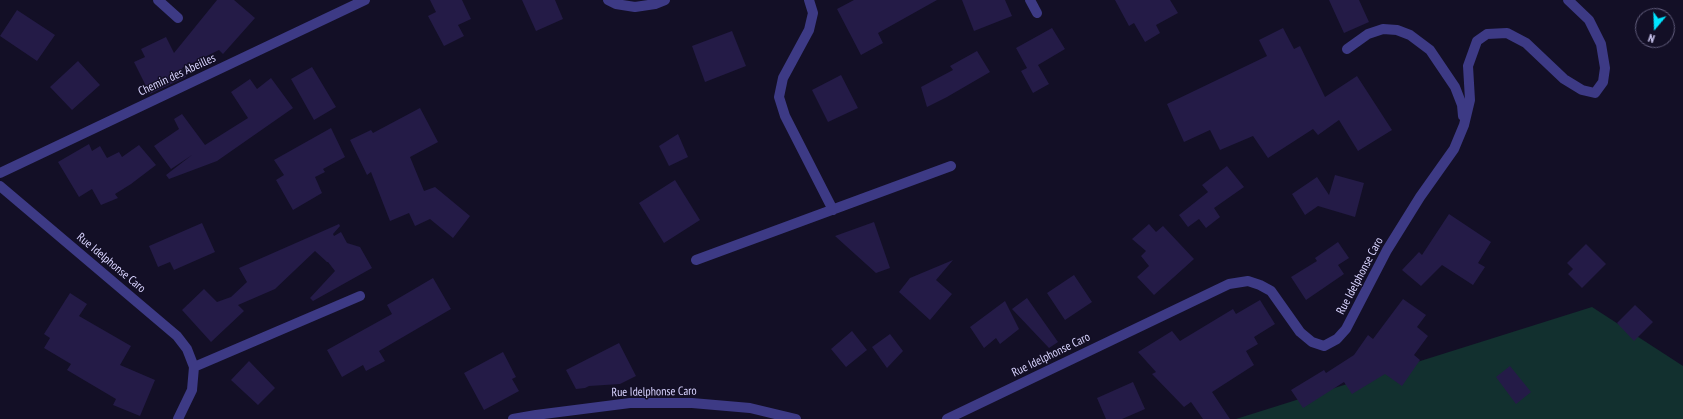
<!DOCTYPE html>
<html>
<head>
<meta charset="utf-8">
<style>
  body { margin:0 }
  #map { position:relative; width:1683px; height:419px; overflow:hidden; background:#130f26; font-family:"PT Sans Narrow",sans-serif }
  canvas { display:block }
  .north { position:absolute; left:1635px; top:8px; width:40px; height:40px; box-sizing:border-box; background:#130f26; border:1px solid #625e7d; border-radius:50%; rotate:199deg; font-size:11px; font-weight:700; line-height:16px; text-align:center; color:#d9d4ff }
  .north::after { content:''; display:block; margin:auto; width:14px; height:18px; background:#00e5ff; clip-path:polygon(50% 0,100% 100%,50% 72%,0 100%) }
</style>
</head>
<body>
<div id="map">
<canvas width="1683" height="419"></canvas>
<div class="north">N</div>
</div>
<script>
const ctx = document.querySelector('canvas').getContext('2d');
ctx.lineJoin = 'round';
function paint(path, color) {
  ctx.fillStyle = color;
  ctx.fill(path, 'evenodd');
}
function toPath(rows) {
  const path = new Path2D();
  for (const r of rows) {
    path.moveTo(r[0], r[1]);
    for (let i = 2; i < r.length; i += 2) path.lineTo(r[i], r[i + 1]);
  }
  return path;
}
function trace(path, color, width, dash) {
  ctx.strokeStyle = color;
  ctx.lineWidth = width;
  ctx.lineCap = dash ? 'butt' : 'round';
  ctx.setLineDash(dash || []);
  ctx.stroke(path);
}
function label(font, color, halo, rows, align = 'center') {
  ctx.font = font + ' "PT Sans Narrow",sans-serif';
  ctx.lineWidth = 3;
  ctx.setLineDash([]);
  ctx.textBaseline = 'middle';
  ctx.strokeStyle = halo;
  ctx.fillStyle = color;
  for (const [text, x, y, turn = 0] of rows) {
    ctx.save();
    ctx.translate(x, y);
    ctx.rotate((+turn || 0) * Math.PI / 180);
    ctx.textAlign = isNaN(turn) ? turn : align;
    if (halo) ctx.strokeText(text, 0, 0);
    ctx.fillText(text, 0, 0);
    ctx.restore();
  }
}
const green = toPath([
  [1592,307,1683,366,1683,419,1236,419]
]);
const building = toPath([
  [217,0,234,0,255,18,223,54,219,50,182,68,186,77,150,94,134,62,145,57,141,49,166,37,174,53],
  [430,0,462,0,471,19,458,25,464,36,444,46,428,16,436,12],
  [522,0,555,0,563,19,536,31],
  [854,0,937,0,878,33,883,43,861,55,837,9],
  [962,0,1005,0,1012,16,974,31],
  [1115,0,1170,0,1178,13,1156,25,1160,33,1145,42,1134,23,1129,26],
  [1329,0,1359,0,1369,22,1344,33],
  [17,10,55,35,37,61,0,36],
  [1052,28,1065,49,1038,65,1049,84,1033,93,1021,71,1027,68,1016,48],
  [1283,28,1294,49,1300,46,1325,97,1357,76,1392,130,1358,151,1339,120,1318,135,1313,129,1268,158,1253,136,1220,150,1210,130,1184,142,1167,104,1267,56,1259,40],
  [732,31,746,66,705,82,692,46],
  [977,51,990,72,947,97,927,107,921,87,953,70,950,66],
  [78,61,100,85,72,110,50,87],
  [312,67,336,107,314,120,291,79],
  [841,75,858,108,828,122,812,90],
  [271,78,293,108,217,161,169,179,166,175,192,155,171,169,154,146,179,129,174,119,182,114,205,145,248,118,231,92,250,79,257,89],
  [420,108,438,142,410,157,424,191,435,187,470,216,453,238,430,219,415,226,409,213,390,221,371,172,367,175,350,140,371,130,373,133],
  [331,128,345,157,323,169,325,172,315,177,322,193,293,210,276,180,284,175,274,160],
  [678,134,688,157,669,166,659,146],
  [89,144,92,151,100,146,107,158,119,152,122,157,139,145,156,165,131,184,115,194,118,198,101,205,92,189,79,197,58,162],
  [1227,166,1244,187,1214,208,1220,217,1206,228,1199,219,1188,227,1179,215,1208,192,1202,185],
  [1335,175,1364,183,1355,217,1318,206,1305,215,1292,194,1317,177,1329,195],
  [675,180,700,220,664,243,639,203],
  [1449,214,1491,242,1478,263,1485,267,1473,285,1442,265,1421,286,1402,270,1419,252,1422,255],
  [874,222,890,268,876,273,835,236],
  [202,223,215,252,174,270,170,262,158,267,149,246],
  [339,224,340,226,333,234,334,236,341,232,347,243,360,247,372,268,313,301,310,298,335,271,328,262,327,262,315,251,275,289,238,305,244,311,211,342,182,310,204,289,217,302,231,297,247,282,239,268],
  [1149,224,1156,232,1163,226,1194,259,1154,295,1137,277,1149,266,1141,256,1146,251,1132,239],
  [1338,242,1349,258,1338,265,1344,274,1306,300,1291,277,1317,261,1315,258],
  [1586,244,1606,264,1582,288,1568,274,1573,269,1567,263],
  [953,260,936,280,952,294,930,320,899,292,910,278],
  [1074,275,1092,302,1065,320,1047,293],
  [433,278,451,309,379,351,385,361,366,371,363,365,342,377,327,350,392,314,387,305],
  [70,293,87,304,79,316,131,346,120,365,155,380,140,416,113,405,116,399,67,370,71,364,44,348,50,338,44,334],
  [1027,298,1058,342,1049,348,1012,309],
  [1403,299,1426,315,1417,327,1428,336,1414,355,1420,360,1402,386,1385,374,1352,394,1344,382,1303,408,1291,390,1324,370,1326,373,1354,355,1368,335,1373,339],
  [1260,300,1275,324,1254,337,1258,344,1246,351,1254,365,1212,392,1230,419,1203,419,1191,402,1184,407,1152,374,1156,372,1138,352,1172,331,1180,341,1233,309,1236,314],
  [1005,301,1019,329,1000,344,996,338,984,348,970,327],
  [1635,305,1653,322,1634,341,1617,323],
  [852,331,867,350,846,367,831,349],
  [890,334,903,351,887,368,872,347],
  [619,343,636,376,620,384,589,386,585,388,576,389,566,370],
  [503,352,516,377,512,379,519,391,484,410,464,373],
  [249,361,275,388,258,405,231,380],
  [1510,366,1531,392,1516,404,1496,377],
  [1133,382,1145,409,1122,419,1106,419,1097,398]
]);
const street = toPath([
  [158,0,178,18],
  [608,0,616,4,635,7,655,4,665,0],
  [809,0,813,13,809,30,783,78,779,97,785,116,833,210],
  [1030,0,1037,13],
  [1347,49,1368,34,1383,29,1397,30,1410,35,1430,50,1455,87,1462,105,1463,116],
  [0,173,365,0],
  [0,186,177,336,187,349,194,367,192,390,178,419],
  [696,260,951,166],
  [194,367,360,296],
  [513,419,536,415,630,403,692,403,750,408,796,419],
  [947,419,1229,284,1248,281,1260,285,1271,291,1300,332,1312,342,1324,346,1337,339,1346,329,1387,250,1420,197,1454,149,1464,125,1470,100,1468,66,1477,41,1487,34,1507,33,1526,43,1564,79,1582,90,1595,93,1603,82,1605,68,1601,44,1589,20,1568,0]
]);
const streetNames = [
  ["Chemin des Abeilles",177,75,-25],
  ["Rue Idelphonse Caro",111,263,40],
  ["Rue Idelphonse Caro",1360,276,-62],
  ["Rue Idelphonse Caro",1051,355,-26],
  ["Rue Idelphonse Caro",654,392,-1]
];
paint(green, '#12302f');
paint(building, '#241b47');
trace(street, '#3d3a85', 10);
label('12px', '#d9d4ff', '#130f26', streetNames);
</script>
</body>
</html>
